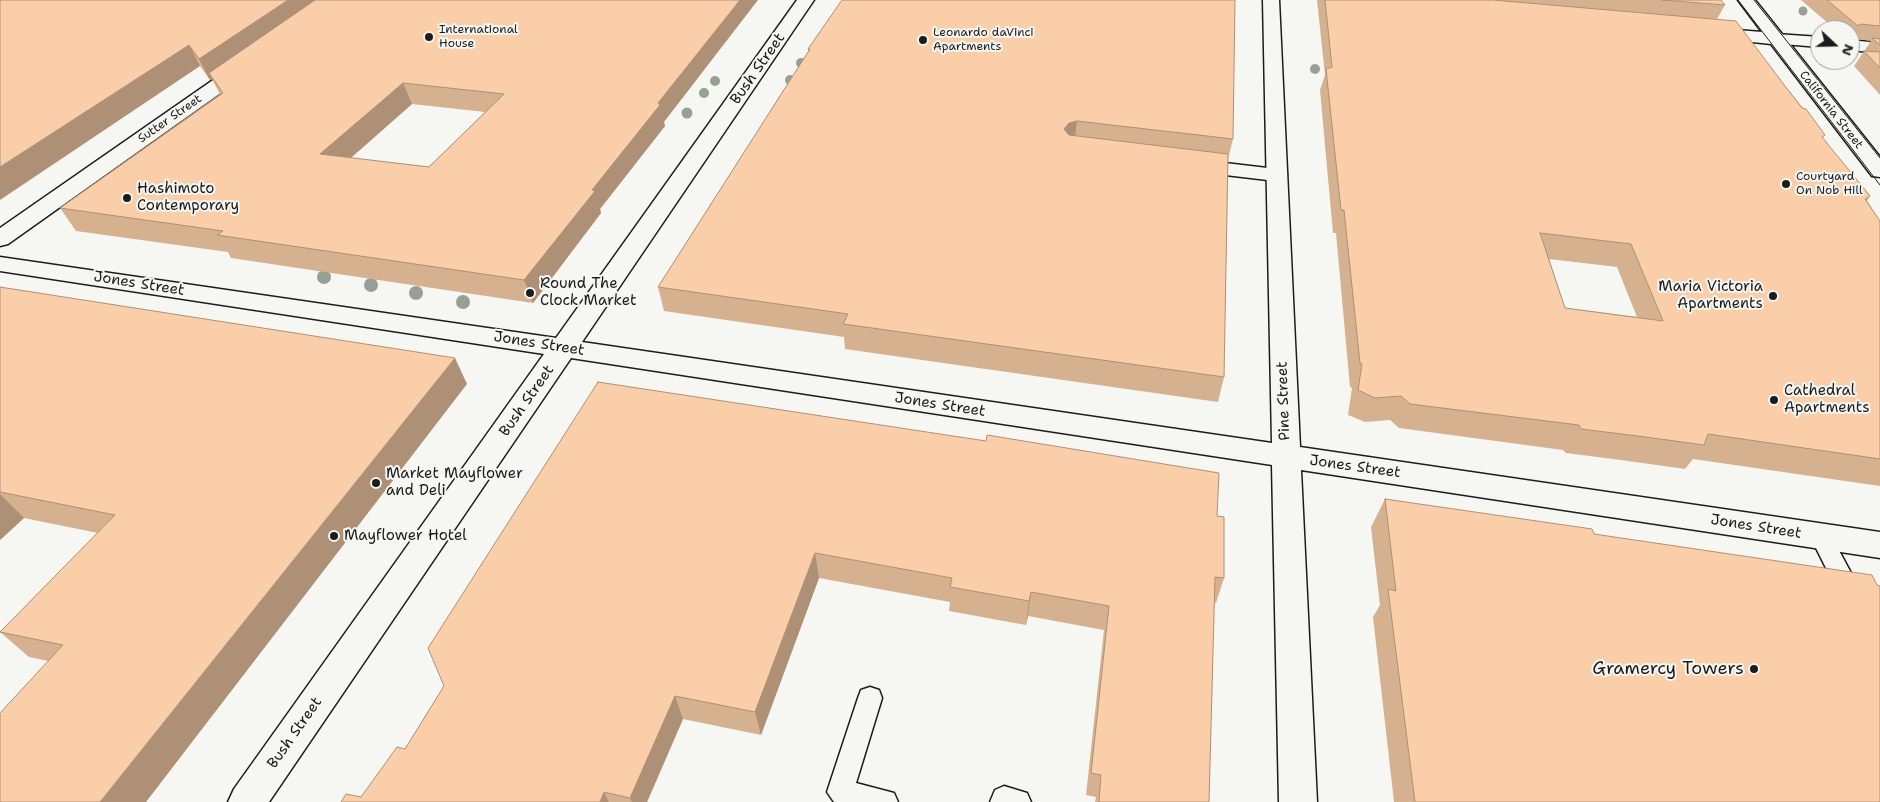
<!DOCTYPE html>
<html>
<head>
<meta charset="utf-8">
<style>
  body { margin:0 }
  #map { position:relative; width:1880px; height:802px; overflow:hidden; background:#f6f6f2; font-family:"Shantell Sans",sans-serif }
  canvas { display:block }
  .north { position:absolute; left:1810px; top:20px; width:50px; height:50px; box-sizing:border-box; background:#f6f6f2; border:1px solid #9f9f9c; border-radius:50%; rotate:111deg; font-size:14px; font-weight:700; line-height:20px; text-align:center; color:#1c1c1c }
  .north::after { content:''; display:block; margin:auto; width:18px; height:22px; background:#1c1c1c; clip-path:polygon(50% 0,100% 100%,50% 72%,0 100%) }
</style>
</head>
<body>
<div id="map">
<canvas width="1880" height="802"></canvas>
<div class="north">N</div>
</div>
<script>
const ctx = document.querySelector('canvas').getContext('2d');
ctx.lineJoin = 'round';
function toPath(rows) {
  const path = new Path2D();
  for (const r of rows) {
    path.moveTo(r[0], r[1]);
    for (let i = 2; i < r.length; i += 2) path.lineTo(r[i], r[i + 1]);
  }
  return path;
}
function trace(path, color, width, dash) {
  ctx.strokeStyle = color;
  ctx.lineWidth = width;
  ctx.lineCap = dash ? 'butt' : 'round';
  ctx.setLineDash(dash || []);
  ctx.stroke(path);
}
function paint(path, color) {
  ctx.fillStyle = color;
  ctx.fill(path, 'evenodd');
}
function label(font, color, halo, rows, align = 'center') {
  ctx.font = font + ' "Shantell Sans",sans-serif';
  ctx.lineWidth = 4;
  ctx.setLineDash([]);
  ctx.textBaseline = 'middle';
  ctx.strokeStyle = halo;
  ctx.fillStyle = color;
  for (const [text, x, y, turn = 0] of rows) {
    ctx.save();
    ctx.translate(x, y);
    ctx.rotate((+turn || 0) * Math.PI / 180);
    ctx.textAlign = isNaN(turn) ? turn : align;
    if (halo) ctx.strokeText(text, 0, 0);
    ctx.fillText(text, 0, 0);
    ctx.restore();
  }
}
const lane = toPath([
  [1821,528,1828,530,1858,586,1861,593,1858,600,1850,602,1842,600,1810,536,1814,530,1821,528],
  [870,687,879,690,882,698,856,783,894,793,898,802,834,802,827,792,858,698,861,690,870,687],
  [1004,786,1027,793,1031,802,990,802,995,790,1004,786]
]);
const street = toPath([
  [1776,34,1820,37,1820,47,1770,43,1767,39,1770,35,1776,34],
  [1850,40,1880,43,1880,53,1850,50,1850,40],
  [246,60,253,62,255,66,253,70,8,244,0,246,0,228,239,62,246,60],
  [1191,159,1276,169,1284,170,1287,175,1284,180,1276,181,1183,170,1180,165,1183,160,1191,159]
]);
const secondary = toPath([
  [797,0,814,0,582,342,1272,443,1263,0,1279,0,1300,447,1880,532,1880,558,1301,470,1317,802,1279,802,1272,465,571,358,269,802,228,802,234,789,544,354,0,271,0,257,556,338,797,0],
  [1738,0,1755,0,1880,157,1880,177,1872,176,1771,44,1705,37,1702,33,1705,29,1711,28,1762,32,1738,0]
]);
const tram = toPath([
  [1738,0,1880,185],
  [1754,0,1880,158]
]);
const trees = [
  [1803,11,4.5],
  [801,63,5],
  [1315,69,5],
  [790,80,5],
  [715,81,5],
  [704,93,5],
  [687,113,5.5],
  [324,277,7],
  [371,285,7],
  [416,293,7],
  [463,302,7]
];
const wall = toPath([
  [0,0,664,122,665,126,600,209,601,213,533,303,231,258,228,252,76,231,60,208,220,94,212,79,210,80,200,66],
  [412,104,485,112,429,167,351,158],
  [1317,0,1721,0,1725,5,1717,19,1785,86,1825,135,1822,138,1870,196,1867,201,1880,221,1880,486,1693,459,1685,469,1621,460,1566,453,1563,450,1399,428,1390,420,1365,422,1348,415,1352,388,1350,387,1336,233,1333,233,1320,90,1325,75],
  [1549,259,1617,267,1637,317,1565,308],
  [1801,0,1880,0,1880,95,1854,66,1871,41,1850,38,1850,30,1836,30],
  [808,49,1233,139,1228,159,1224,377,1218,402,845,349,844,337,664,311,658,287,808,52],
  [0,287,467,384,48,661,29,657,0,632,98,533,24,518,0,540],
  [598,382,1217,516,1224,578,1216,603,1214,602,1209,802,1095,802,1096,797,1086,795,1104,630,1028,616,1026,625,949,611,950,602,819,578,761,735,683,719,647,802,341,802,361,797,405,749,444,686],
  [1385,499,1594,534,1877,585,1880,802,1394,802,1373,617,1380,605,1371,527]
]);
const shadedWall = toPath([
  [288,0,326,0,209,73,212,79,210,80,199,59],
  [740,0,758,0,664,122,665,126,600,209,601,213,533,303,524,280,658,103],
  [189,45,200,66,0,200,0,167],
  [403,83,412,104,330,176,320,154],
  [1077,121,1074,144,1064,129,1069,123],
  [455,358,467,384,146,802,100,802],
  [0,494,24,518,0,540],
  [815,553,819,578,761,735,755,712],
  [1031,592,1028,616,1026,625,1029,601],
  [675,696,683,719,647,802,632,802,630,798],
  [604,792,609,802,600,802]
]);
const building = toPath([
  [0,0,288,0,199,59,189,45,0,167,0,0],
  [315,0,740,0,658,103,660,105,592,190,595,191,524,280,217,235,223,231,60,208,223,93,209,73,315,0],
  [403,83,504,94,429,167,320,154,403,83],
  [842,0,1235,0,1233,139,1077,121,1069,123,1064,129,1069,135,1228,154,1224,377,843,324,848,314,658,287,810,49,808,49,842,0],
  [1325,0,1493,0,1736,21,1785,86,1802,108,1806,109,1825,135,1822,137,1870,196,1865,199,1880,221,1880,459,1708,434,1704,445,1638,436,1581,429,1579,425,1410,404,1401,396,1375,398,1358,390,1362,364,1360,363,1344,210,1341,210,1326,69,1332,67,1325,0],
  [1540,233,1631,244,1663,321,1565,308,1540,233],
  [1662,0,1721,0,1725,5,1662,0],
  [1827,0,1880,0,1880,26,1860,24,1858,26,1827,0],
  [1872,38,1880,39,1880,45,1872,38],
  [1864,51,1880,52,1880,68,1864,51],
  [0,287,455,358,100,802,0,802,0,713,63,645,0,632,115,515,0,492,0,287],
  [598,382,986,441,987,435,1219,473,1217,516,1224,517,1224,578,1215,577,1209,802,1099,802,1101,775,1091,773,1109,606,1031,592,1029,601,950,587,952,578,815,553,755,712,675,696,630,798,604,792,600,802,341,802,346,794,361,797,397,747,405,749,444,686,428,648,598,382],
  [1385,499,1592,529,1594,534,1872,575,1877,585,1880,586,1880,802,1415,802,1388,589,1396,591,1385,499]
]);
const markers = [
  [429,37,5,"#1c1c1c"],
  [923,40,5,"#1c1c1c"],
  [1786,184,5,"#1c1c1c"],
  [127,198,5,"#1c1c1c"],
  [530,293,5,"#1c1c1c"],
  [1773,296,5,"#1c1c1c"],
  [1774,400,5,"#1c1c1c"],
  [376,483,5,"#1c1c1c"],
  [334,536,5,"#1c1c1c"],
  [1754,669,5,"#1c1c1c"]
];
const farPoinames = [
  ["International",439,30],
  ["House",439,44],
  ["Leonardo daVinci",933,33],
  ["Apartments",933,47],
  ["Courtyard",1796,177],
  ["On Nob Hill",1796,191]
];
const farStreetnames = [
  ["California Street",1831,110,52],
  ["Sutter Street",170,119,-35]
];
const streetNames = [
  ["Bush Street",758,69,-55],
  ["Jones Street",139,284,9],
  ["Jones Street",539,344,9],
  ["Bush Street",527,401,-55],
  ["Pine Street",1284,401,-92],
  ["Jones Street",940,405,9],
  ["Jones Street",1355,467,8],
  ["Jones Street",1756,527,9],
  ["Bush Street",295,733,-55]
];
const poiNames = [
  ["Hashimoto",137,189],
  ["Contemporary",137,206],
  ["Round The",540,284],
  ["Clock Market",540,301],
  ["Maria Victoria",1763,287,"right"],
  ["Apartments",1763,304,"right"],
  ["Cathedral",1784,391],
  ["Apartments",1784,408],
  ["Market Mayflower",386,474],
  ["and Deli",386,491],
  ["Mayflower Hotel",344,536]
];
const nearPoinames = [
  ["Gramercy Towers",1744,669]
];
trace(lane, '#1c1c1c', 3);
trace(street, '#1c1c1c', 3);
trace(secondary, '#1c1c1c', 3);
paint(lane, '#f6f6f2');
paint(street, '#f6f6f2');
paint(secondary, '#f6f6f2');
trace(tram, '#1c1c1c', 1);
ctx.fillStyle = '#97a094';
for (const [x, y, r] of trees) {
  ctx.beginPath();
  ctx.arc(x, y, r, 0, 2 * Math.PI);
  ctx.fill();
}
paint(wall, '#d6b190');
paint(shadedWall, '#ae9076');
paint(building, '#f9cea8');
trace(building, '#ae9076', 1);
for (const [x, y, r, color] of markers) {
  const dot = new Path2D();
  dot.arc(x, y, r, 0, 2 * Math.PI);
  ctx.fillStyle = color;
  ctx.fill(dot);
  trace(dot, '#f6f6f2', 2);
}
label('12px', '#1c1c1c', '#f6f6f2', farPoinames, 'left');
label('12px', '#1c1c1c', '#f6f6f2', farStreetnames);
label('15px', '#1c1c1c', '#f6f6f2', streetNames);
label('15px', '#1c1c1c', '#f6f6f2', poiNames, 'left');
label('18px', '#1c1c1c', '#f6f6f2', nearPoinames, 'right');
</script>
</body>
</html>
